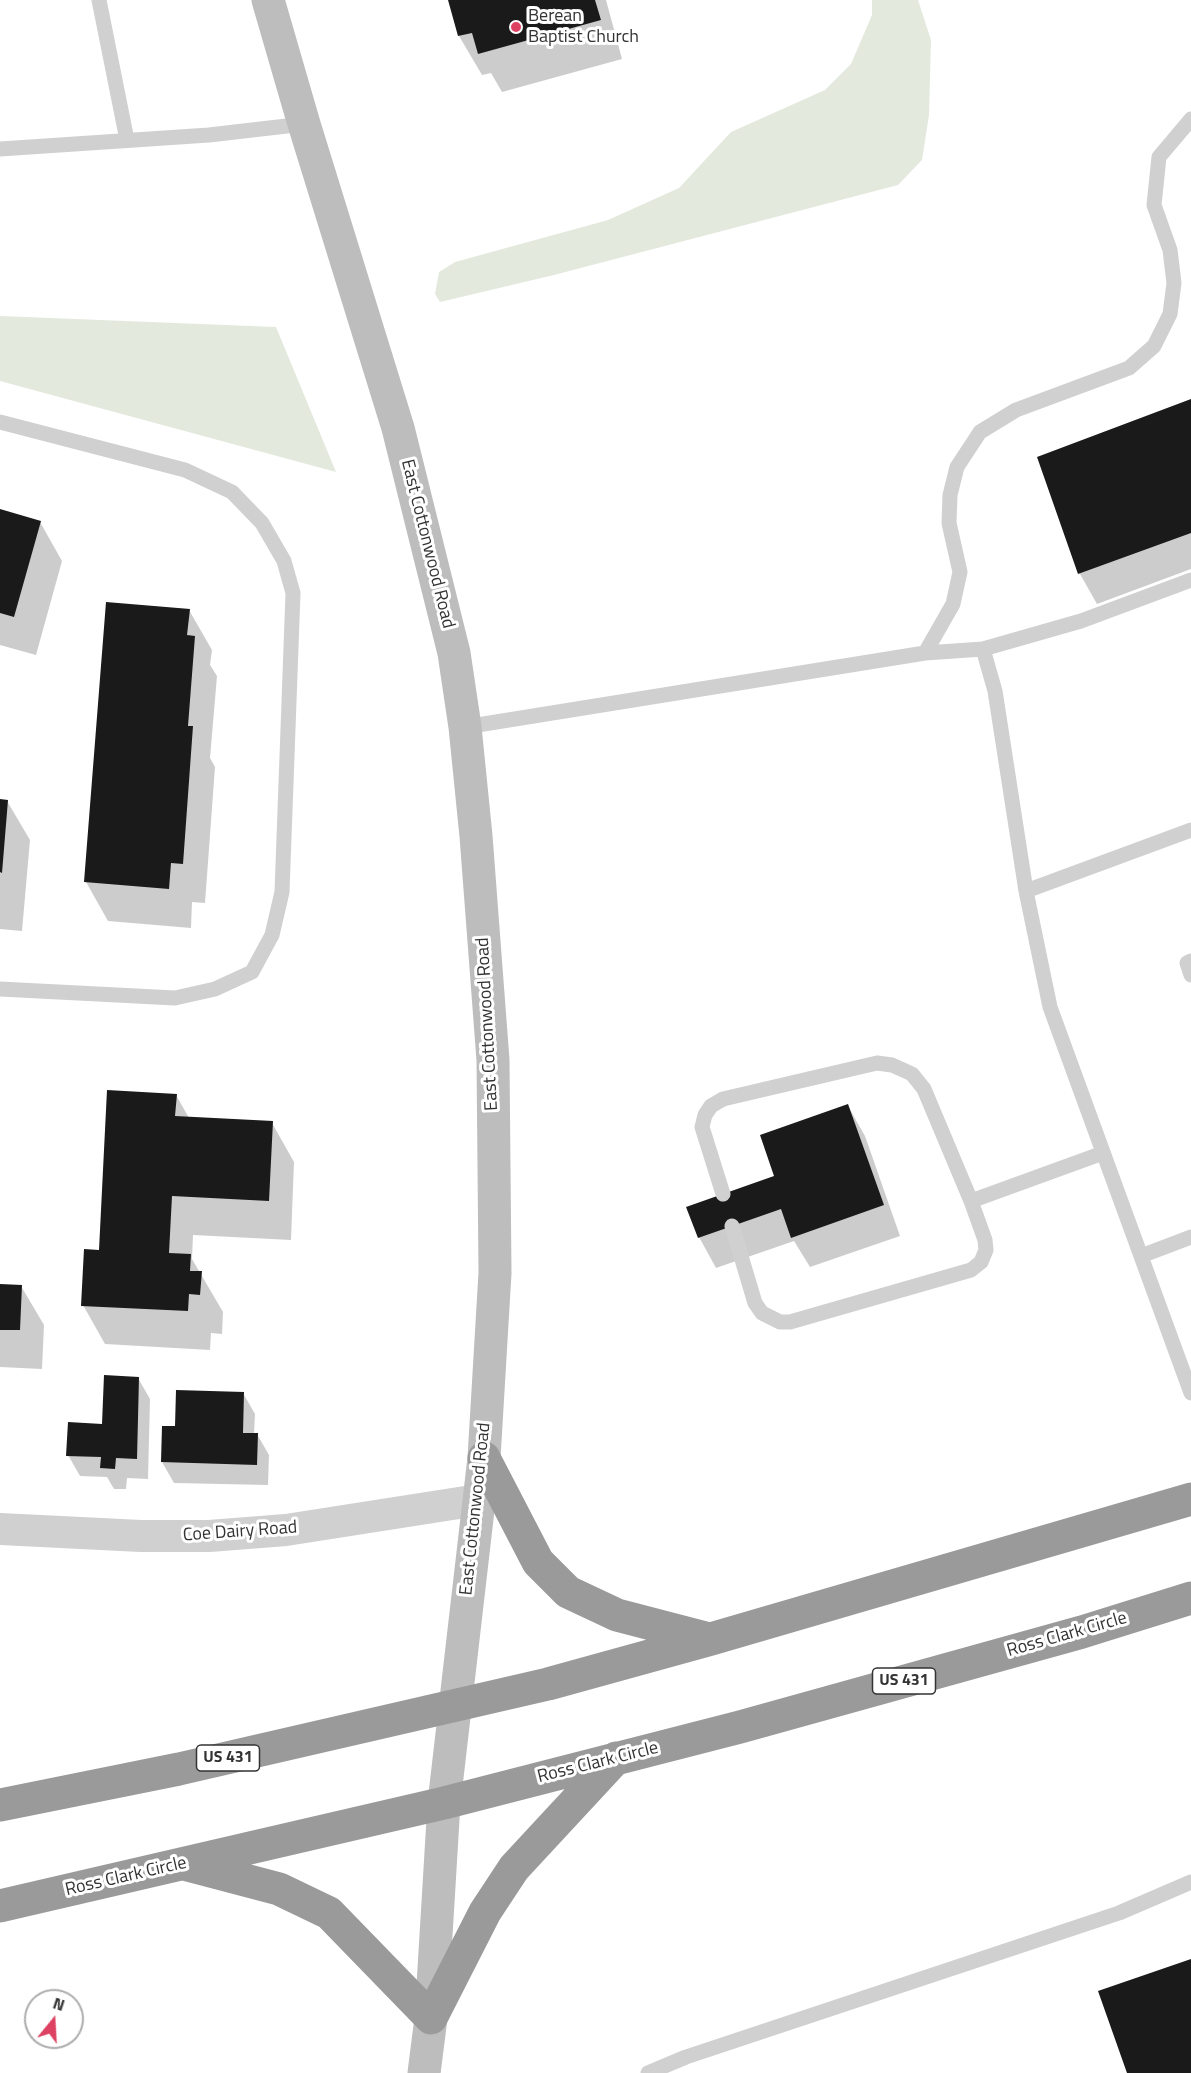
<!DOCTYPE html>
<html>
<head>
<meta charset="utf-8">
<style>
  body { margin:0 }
  #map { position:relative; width:1191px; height:2073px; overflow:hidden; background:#fff; font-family:"Titillium Web",sans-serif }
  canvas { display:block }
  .north { position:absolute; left:24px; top:1989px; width:60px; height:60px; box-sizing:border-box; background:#fff; border:2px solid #adadad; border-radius:50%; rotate:18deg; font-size:16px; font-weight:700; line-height:24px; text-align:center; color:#333 }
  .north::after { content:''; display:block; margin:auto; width:21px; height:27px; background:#dd4262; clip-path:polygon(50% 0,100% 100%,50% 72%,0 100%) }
</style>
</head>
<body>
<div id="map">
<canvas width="1191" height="2073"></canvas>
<div class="north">N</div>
</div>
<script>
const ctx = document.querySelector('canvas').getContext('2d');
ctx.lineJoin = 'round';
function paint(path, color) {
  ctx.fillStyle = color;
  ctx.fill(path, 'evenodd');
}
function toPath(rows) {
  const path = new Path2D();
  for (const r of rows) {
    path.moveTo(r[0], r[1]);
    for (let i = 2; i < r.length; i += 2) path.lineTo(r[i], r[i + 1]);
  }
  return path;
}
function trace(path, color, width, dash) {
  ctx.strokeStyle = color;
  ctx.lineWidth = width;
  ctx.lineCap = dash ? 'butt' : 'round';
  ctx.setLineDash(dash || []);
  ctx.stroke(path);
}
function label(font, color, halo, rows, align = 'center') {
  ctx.font = font + ' "Titillium Web",sans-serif';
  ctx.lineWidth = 6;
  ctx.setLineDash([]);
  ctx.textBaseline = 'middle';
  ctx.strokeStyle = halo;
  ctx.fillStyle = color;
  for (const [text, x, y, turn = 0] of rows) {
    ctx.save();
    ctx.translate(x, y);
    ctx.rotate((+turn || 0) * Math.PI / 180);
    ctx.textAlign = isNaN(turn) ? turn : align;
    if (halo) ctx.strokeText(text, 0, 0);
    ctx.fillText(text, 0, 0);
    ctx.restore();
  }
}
const green = toPath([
  [872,0,918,0,931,40,929,115,922,160,898,185,554,275,440,302,435,294,439,272,455,262,608,220,679,188,731,132,825,90,851,64,872,15],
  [0,316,276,327,336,472,0,381]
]);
const shadow = toPath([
  [450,0,606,0,622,59,502,92,491,73,482,75,459,36],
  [1191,401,1191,569,1097,604,1080,574,1039,457],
  [0,511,40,522,62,561,36,655,0,645],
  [189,610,212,650,210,665,217,676,210,758,215,767,205,903,192,902,191,928,108,921,86,882],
  [0,801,7,801,30,840,22,931,0,929],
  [176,1095,189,1118,272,1123,294,1162,291,1240,193,1235,192,1259,223,1312,222,1334,211,1333,210,1350,105,1344,83,1305,100,1251],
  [848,1106,865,1136,900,1236,810,1267,794,1241,716,1268,699,1237,776,1177],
  [0,1285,21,1286,44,1325,42,1369,0,1367],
  [138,1378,150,1399,148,1479,127,1478,126,1489,114,1489,107,1477,80,1476,68,1455,103,1426],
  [243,1393,255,1414,254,1434,257,1434,269,1455,268,1485,174,1483,162,1462,163,1427,177,1428]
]);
const building = toPath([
  [448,0,595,0,601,20,478,54,472,33,458,36],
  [1191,399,1191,533,1078,574,1037,457],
  [0,509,41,521,14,617,0,613],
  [106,602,190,609,187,635,195,636,188,726,193,726,183,864,171,863,169,889,84,882],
  [0,799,8,800,2,873,0,872],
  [107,1090,177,1094,175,1116,273,1121,269,1201,172,1196,169,1253,191,1254,190,1271,202,1271,200,1295,189,1294,188,1311,81,1306,84,1249,99,1250],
  [848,1104,884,1205,791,1238,781,1209,698,1238,686,1207,774,1176,760,1135],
  [0,1284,22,1285,20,1330,0,1330],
  [104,1375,139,1377,137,1459,116,1458,115,1469,100,1468,101,1457,66,1456,68,1422,102,1424],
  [176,1390,244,1392,243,1433,258,1433,257,1465,161,1462,162,1426,175,1426],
  [1191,1959,1191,2073,1127,2073,1098,1991]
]);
const lane = toPath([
  [99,0,127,140],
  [0,149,209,135,304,124],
  [0,422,185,470,232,492,262,523,284,561,293,593,282,892,272,935,252,972,215,989,175,998,0,989],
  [983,649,995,691,1026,891,1050,1007,1191,1393],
  [925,653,953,604,960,572,949,523,950,495,957,467,980,432,1016,410,1129,368,1154,346,1170,314,1174,283,1170,250,1154,205,1159,157,1191,119],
  [465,727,925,653,983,649,1081,621,1191,580],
  [1026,891,1191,830],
  [1191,961,1187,963,1191,975],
  [723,1194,702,1127,705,1115,711,1106,723,1099,877,1063,892,1065,912,1074,924,1089,971,1201,985,1240,986,1250,981,1262,971,1270,790,1322,780,1322,762,1313,755,1303,732,1226],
  [971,1201,1103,1153],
  [1141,1256,1191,1237],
  [648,2073,686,2057,1119,1913,1191,1882]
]);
const street = toPath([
  [0,1529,141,1536,209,1536,286,1530,478,1500]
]);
const secondary = toPath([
  [268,0,304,124,398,428,454,653,465,727,476,836,493,1060,495,1273,484,1458,444,1803,431,2018,424,2073]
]);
const highway = toPath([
  [484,1458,538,1562,568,1592,617,1615,709,1639],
  [0,1805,179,1769,548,1684,711,1639,1191,1499],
  [188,1865,279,1889,329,1913,431,2018,485,1912,514,1868,616,1758],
  [0,1906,444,1803,740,1727,1082,1632,1191,1598]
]);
const markers = [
  [516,27,6,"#dd4262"]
];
const shields = [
  [904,1681,63],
  [228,1758,63]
];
const shieldNames = [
  ["US 431",904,1681],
  ["US 431",228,1758]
];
const poiNames = [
  ["Berean",528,17],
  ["Baptist Church",528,38]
];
const streetNames = [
  ["East Cottonwood Road",427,544,76],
  ["East Cottonwood Road",488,1024,-93],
  ["East Cottonwood Road",476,1509,-84],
  ["Coe Dairy Road",240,1532,-4],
  ["Ross Clark Circle",1067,1635,-16],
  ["Ross Clark Circle",598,1763,-14],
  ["Ross Clark Circle",126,1877,-13]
];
paint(green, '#e4e9dd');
paint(shadow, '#0003');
paint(building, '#1a1a1a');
trace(lane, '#d0d0d0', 15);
trace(street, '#d0d0d0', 32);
trace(secondary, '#bdbdbd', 33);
trace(highway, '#9a9a9a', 33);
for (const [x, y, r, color] of markers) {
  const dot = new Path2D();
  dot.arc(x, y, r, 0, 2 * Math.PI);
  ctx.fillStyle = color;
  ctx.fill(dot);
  trace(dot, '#fff', 2);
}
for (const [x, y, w] of shields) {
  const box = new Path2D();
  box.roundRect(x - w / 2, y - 13, w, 26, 4.5);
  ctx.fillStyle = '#fff';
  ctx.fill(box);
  trace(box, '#333', 1.5);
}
label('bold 16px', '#333', null, shieldNames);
label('18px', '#333', '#fff', poiNames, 'left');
label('18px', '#333', '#fff', streetNames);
</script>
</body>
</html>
